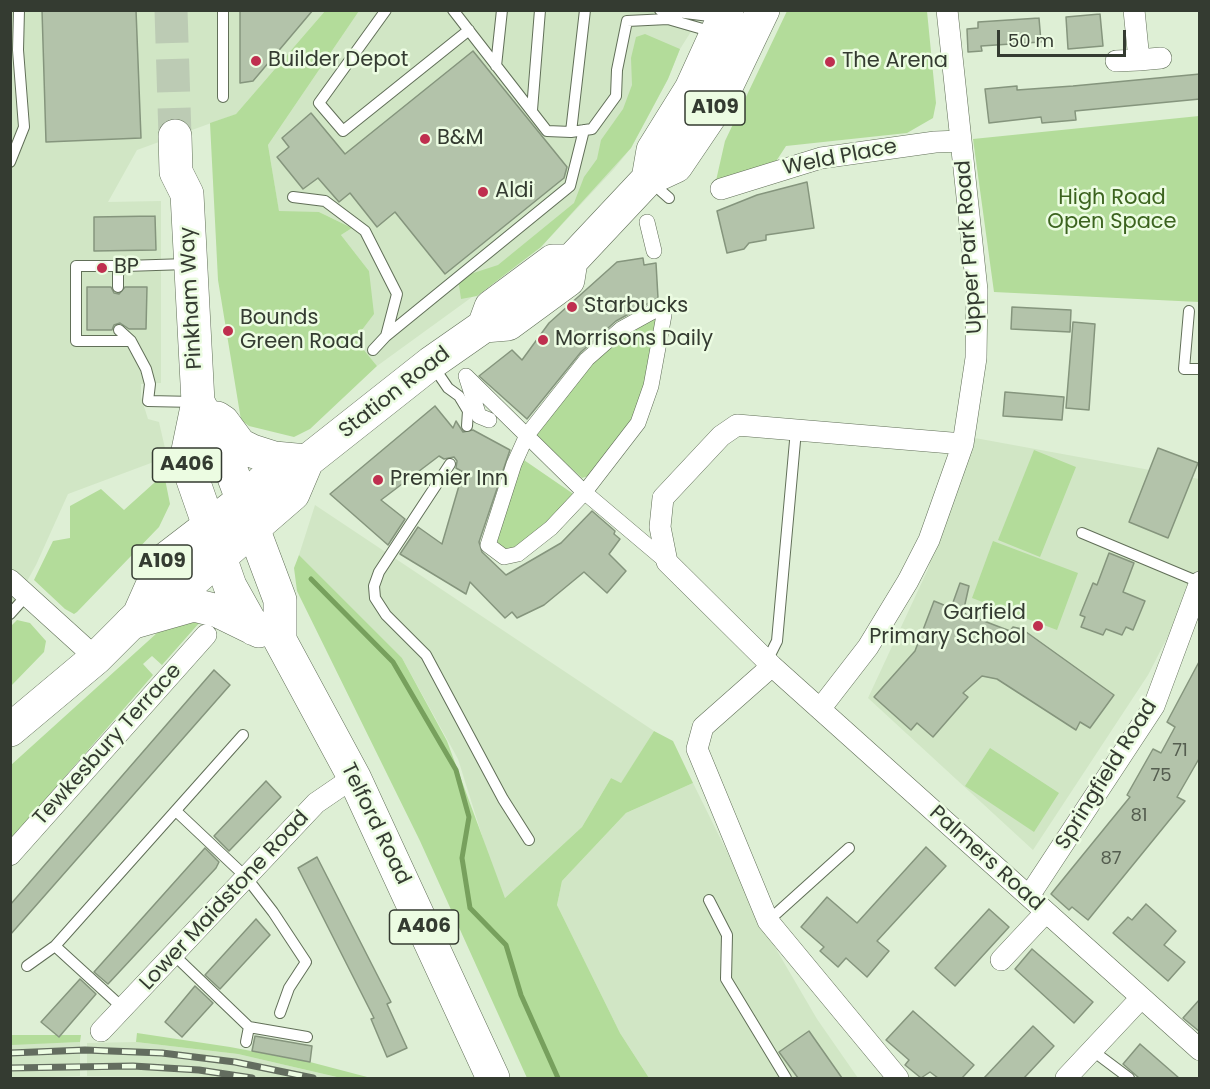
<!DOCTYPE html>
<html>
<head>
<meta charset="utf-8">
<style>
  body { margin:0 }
  #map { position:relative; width:1210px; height:1089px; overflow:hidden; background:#deefd5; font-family:Poppins,sans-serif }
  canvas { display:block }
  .frame { position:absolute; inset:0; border:12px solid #343b31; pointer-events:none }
  .scale { position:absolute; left:997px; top:30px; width:129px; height:27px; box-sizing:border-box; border:3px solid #343b31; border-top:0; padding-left:8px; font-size:18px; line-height:21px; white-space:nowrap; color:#343b31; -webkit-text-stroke:4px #ecfce2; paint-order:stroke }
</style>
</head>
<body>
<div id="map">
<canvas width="1210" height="1089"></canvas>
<div class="frame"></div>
<div class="scale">50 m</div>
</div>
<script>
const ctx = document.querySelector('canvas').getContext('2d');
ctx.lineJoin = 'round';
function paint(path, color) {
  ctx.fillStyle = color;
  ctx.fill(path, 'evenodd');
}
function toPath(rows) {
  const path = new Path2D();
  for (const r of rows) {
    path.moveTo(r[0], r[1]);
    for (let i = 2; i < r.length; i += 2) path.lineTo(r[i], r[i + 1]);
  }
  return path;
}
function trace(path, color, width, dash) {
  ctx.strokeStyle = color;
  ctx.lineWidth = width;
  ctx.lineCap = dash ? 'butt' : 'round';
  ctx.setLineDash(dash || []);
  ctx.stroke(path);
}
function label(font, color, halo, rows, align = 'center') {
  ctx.font = font + ' Poppins,sans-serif';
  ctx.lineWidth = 5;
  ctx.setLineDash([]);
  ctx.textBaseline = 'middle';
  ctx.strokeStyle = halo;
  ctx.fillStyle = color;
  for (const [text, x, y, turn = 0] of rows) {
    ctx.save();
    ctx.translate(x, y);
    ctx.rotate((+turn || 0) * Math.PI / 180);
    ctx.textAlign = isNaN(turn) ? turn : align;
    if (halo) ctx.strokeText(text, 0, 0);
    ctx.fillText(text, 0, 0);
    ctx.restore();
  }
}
const built = toPath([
  [11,11,325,11,236,114,137,150,108,202,161,201,161,383,141,384,141,397,148,419,159,422,167,457,68,494,36,565,11,610],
  [359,11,704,11,680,49,668,79,631,148,614,169,541,247,377,366,355,339,369,271,341,235,352,228,319,212,279,212,268,145],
  [975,438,1199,479,1199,576,1148,675,1033,850,868,698,929,567,943,504],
  [315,505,654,731,621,784,611,778,582,827,505,898,489,858,458,759,402,658,299,555],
  [693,783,769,937,817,1019,858,1078,649,1078,620,1033,557,905,562,881,626,813],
  [80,1042,80,1076,11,1078,10,1044],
  [136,1042,238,1054,341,1078,87,1076,87,1043]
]);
const green = toPath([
  [325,11,359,11,268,145,279,211,319,212,352,228,341,235,369,271,374,314,355,339,377,366,310,429,294,437,249,426,241,420,218,280,210,123,236,114],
  [787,11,927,11,936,103,933,118,907,133,786,146,773,166,715,185,725,141],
  [645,34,680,49,668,79,631,148,541,247,477,296,461,299,458,278,498,265,574,203,584,177,597,159,601,140,623,109,632,85,631,58,636,37],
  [1199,116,1199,302,994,292,973,139],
  [662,312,660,332,629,435,592,475,582,478,532,432,600,347],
  [1034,450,1076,467,1040,557,998,540],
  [521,458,572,493,573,499,510,556,499,547,496,537],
  [164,474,170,504,159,527,77,612,74,614,65,609,34,580,53,541,70,538,70,506,101,489,124,510],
  [993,541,1078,573,1057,630,972,598],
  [299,555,402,658,447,741,505,898,582,827,611,778,621,783,654,731,673,741,693,783,626,813,562,881,557,905,620,1033,649,1078,527,1078,420,841,297,591,294,568],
  [17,620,30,623,46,641,44,652,11,686,11,626],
  [173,622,200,622,162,665,152,656,143,664,153,675,11,839,11,765,157,633],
  [990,748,1059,793,1034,832,965,786],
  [137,1033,230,1047,310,1062,371,1078,341,1078,238,1054,136,1042],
  [10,1035,81,1035,80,1042,11,1045]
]);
const stream = toPath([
  [311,579,393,662,456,770,469,817,462,858,470,908,506,945,521,995,558,1078]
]);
const building = toPath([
  [42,10,136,10,141,138,46,142,42,10],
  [240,10,313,10,253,81,240,83,240,10],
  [1100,14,1103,46,1068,49,1066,17,1100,14],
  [1039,18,1041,42,981,46,982,51,968,52,967,29,978,28,978,22,1039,18],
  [473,51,567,167,564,178,445,274,395,212,377,227,350,193,339,202,318,178,303,189,277,157,289,147,282,138,311,113,345,154,473,51],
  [1200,74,1200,99,1075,111,1076,120,1042,123,1041,117,989,123,985,89,1017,86,1017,90,1073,86,1200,74],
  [807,182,814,228,766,235,766,240,749,243,744,249,727,253,717,211,757,195,807,182],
  [155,216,156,250,94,251,94,217,155,216],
  [643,258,644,265,656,263,658,298,616,321,581,352,527,419,479,376,512,350,522,360,549,323,617,262,643,258],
  [87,287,111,287,114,293,119,294,125,287,147,287,146,329,129,329,120,323,114,325,112,330,87,330,87,287],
  [1012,307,1071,310,1070,332,1011,329,1012,307],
  [1073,322,1095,324,1089,410,1066,408,1073,322],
  [1005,392,1064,397,1062,420,1003,416,1005,392],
  [435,406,453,428,456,421,463,432,473,430,510,450,479,542,482,552,506,575,561,543,592,511,615,531,614,534,620,539,609,554,626,571,607,593,584,572,544,605,517,618,512,612,505,618,470,582,466,594,400,554,418,527,442,544,463,472,456,468,457,461,454,457,444,459,439,456,381,500,405,519,388,545,330,494,435,406],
  [1158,448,1198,463,1168,538,1129,522,1158,448],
  [1109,553,1134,563,1123,592,1145,601,1133,630,1126,627,1122,635,1106,629,1103,635,1081,627,1085,617,1080,615,1093,583,1097,585,1109,553],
  [960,583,969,586,963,613,1010,631,1013,627,1022,629,1114,695,1090,728,1080,722,1076,730,997,679,982,676,963,693,968,697,933,737,917,723,911,730,874,697,915,651,934,601,951,608,960,583],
  [1200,660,1200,757,1177,797,1185,801,1088,920,1072,907,1069,910,1051,894,1130,797,1127,795,1153,749,1161,753,1175,727,1167,722,1200,660],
  [214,670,230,685,10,935,10,905,214,670],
  [266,781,281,797,229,851,214,836,266,781],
  [926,847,946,866,877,941,889,951,867,977,846,958,838,967,820,951,824,947,801,927,827,897,857,923,926,847],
  [205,848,219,862,216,868,108,984,94,972,205,848],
  [317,857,391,1002,387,1004,407,1048,387,1057,371,1019,374,1018,298,868,317,857],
  [1146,904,1176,931,1164,945,1185,962,1168,981,1113,933,1128,917,1132,920,1146,904],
  [989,909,1009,927,955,986,935,968,989,909],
  [256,919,270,935,220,989,205,975,256,919],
  [1032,949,1093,1002,1074,1023,1015,969,1032,949],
  [80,979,96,994,59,1037,41,1022,80,979],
  [195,986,213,1003,182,1037,165,1022,195,986],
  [1200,999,1200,1032,1183,1018,1200,999],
  [913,1011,974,1065,962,1078,938,1078,930,1072,921,1078,905,1065,909,1060,886,1040,913,1011],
  [1033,1026,1054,1046,1024,1078,984,1078,1033,1026],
  [809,1031,842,1078,798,1078,779,1052,809,1031],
  [255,1036,312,1046,310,1062,252,1051,255,1036],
  [1140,1044,1179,1078,1139,1078,1123,1064,1140,1044]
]);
const trunkTunnel = toPath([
  [171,10,175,136]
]);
const service = toPath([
  [223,10,223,97],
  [386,10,319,103,343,131,469,30],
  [453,10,547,131,571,132],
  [585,10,571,132,592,129,616,96,617,70,627,21,668,19,713,32],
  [660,10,718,17],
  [496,66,502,10],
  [532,110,540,10],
  [10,162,24,127,18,50,19,10],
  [652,183,669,198],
  [293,197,325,201,365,231,397,294,386,336,373,350],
  [125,266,76,266,76,341,131,341],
  [118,287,118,273,125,266,187,264],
  [1189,311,1184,369,1200,369],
  [119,330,131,341,146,369,150,384,148,401,195,402],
  [386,336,570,186,584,130],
  [433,366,448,388,459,396,468,411,467,426],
  [450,464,379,572,374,586,375,598,386,615,426,655,503,799,529,840],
  [1082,533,1199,582],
  [10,614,27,595],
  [767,661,777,641,796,430],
  [176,811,246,877,273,912,306,962,289,988,280,1013],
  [709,900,727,935,726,979,786,1078],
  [768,921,849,848],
  [55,946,124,1009],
  [174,955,249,1027,307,1037],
  [27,966,55,946,243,735],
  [246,1042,249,1027],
  [1093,1051,1129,1078]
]);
const pedestrian = toPath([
  [647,222,654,251],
  [661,307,664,315,651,386,638,423,584,493,551,528,518,554,504,557,488,545,514,464,527,435,587,359,621,329,661,307],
  [466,376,583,491,667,562],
  [467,379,479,416,489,420]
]);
const minor = toPath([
  [1139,60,1161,58],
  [1116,61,1139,60,1134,10],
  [721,189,821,158,935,142,961,141],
  [963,444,737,425,721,436,663,498,660,527,667,562,772,666,1200,1050],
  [10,580,96,658],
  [772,666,703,727,697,749,768,921,898,1078],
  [820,709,868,647,908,581,929,540,963,444,976,358,977,290,947,10],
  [10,855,206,635],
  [1029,896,1154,706,1200,582],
  [1001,960,1045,913],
  [101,1031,316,803,354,777],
  [1066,1078,1141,998]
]);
const primary = toPath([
  [648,179,653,150,691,89,727,10],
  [484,326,491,307,553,261,571,261],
  [139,615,163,561,241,501,273,472,307,461,431,363,484,326,508,324,568,280,571,261,648,179,676,166,718,104,763,10],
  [10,730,96,658,139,615,196,578,293,494,307,461]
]);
const trunk = toPath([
  [175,136,176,172,187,194,198,402,186,460,230,586,254,629],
  [198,402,224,451,280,600,280,640,354,777,493,1078],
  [217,418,223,422,240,445,252,451,274,458,307,461],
  [131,623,194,605,218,611,259,631]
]);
const rail = toPath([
  [10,1053,85,1050,162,1053,235,1062,313,1078],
  [10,1068,133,1066,199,1070,252,1078]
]);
const markers = [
  [256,61,6,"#bf2f4f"],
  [830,62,6,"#bf2f4f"],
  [425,139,6,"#bf2f4f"],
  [483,192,6,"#bf2f4f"],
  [102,268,6,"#bf2f4f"],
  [572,307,6,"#bf2f4f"],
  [228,331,6,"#bf2f4f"],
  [543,340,6,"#bf2f4f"],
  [378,480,6,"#bf2f4f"],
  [1038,626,6,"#bf2f4f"]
];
const numberNames = [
  ["71",1180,751],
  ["75",1161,776],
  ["81",1139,816],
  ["87",1111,859]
];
const shields = [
  [715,108,60],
  [187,465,69],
  [162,562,60],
  [424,927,69]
];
const shieldNames = [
  ["A109",715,108],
  ["A406",187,465],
  ["A109",162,562],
  ["A406",424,927]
];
const poiNames = [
  ["Builder Depot",268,61],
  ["The Arena",842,62],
  ["B&M",437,139],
  ["Aldi",495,192],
  ["BP",114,268],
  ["Starbucks",584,307],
  ["Bounds",240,319],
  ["Green Road",240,343],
  ["Morrisons Daily",555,340],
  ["Premier Inn",390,480],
  ["Garfield",1026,614,"right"],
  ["Primary School",1026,638,"right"]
];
const streetNames = [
  ["Weld Place",840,158,-11],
  ["Upper Park Road",970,247,-94],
  ["Pinkham Way",192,298,-93],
  ["Station Road",395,393,-38],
  ["Tewkesbury Terrace",108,745,-48],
  ["Springfield Road",1107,775,-58],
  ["Telford Road",375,824,64],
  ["Palmers Road",986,859,42],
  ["Lower Maidstone Road",225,901,-47]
];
const parkNames = [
  ["High Road",1112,199],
  ["Open Space",1112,223]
];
paint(built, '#d1e6c5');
paint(green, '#b3dc9a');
trace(stream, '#77a05d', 5);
paint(building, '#b3c3aa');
trace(building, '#85957d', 1.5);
trace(trunkTunnel, '#bccbb4', 33, [33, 16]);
trace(service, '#616f58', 12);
trace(pedestrian, '#616f58', 16);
trace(minor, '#616f58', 22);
trace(primary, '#616f58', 34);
trace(trunk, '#616f58', 34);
trace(service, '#fff', 10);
trace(pedestrian, '#fff', 15);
trace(minor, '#fff', 21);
trace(primary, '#fff', 33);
trace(trunk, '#fff', 33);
trace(rail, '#636d5f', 7);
trace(rail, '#ecfce2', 4.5, [14]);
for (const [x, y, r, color] of markers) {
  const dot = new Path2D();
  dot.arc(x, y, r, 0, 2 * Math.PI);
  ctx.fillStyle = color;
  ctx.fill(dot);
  trace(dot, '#ecfce2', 2);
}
label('18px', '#545d4f', null, numberNames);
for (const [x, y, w] of shields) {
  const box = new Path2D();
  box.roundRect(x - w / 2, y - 17, w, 34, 4.5);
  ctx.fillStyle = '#ecfce2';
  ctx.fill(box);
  trace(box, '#343b31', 1.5);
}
label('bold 20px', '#343b31', null, shieldNames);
label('21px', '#343b31', '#ecfce2', poiNames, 'left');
label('21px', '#343b31', '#ecfce2', streetNames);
label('21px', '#3c631f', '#ecfce2', parkNames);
</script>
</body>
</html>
